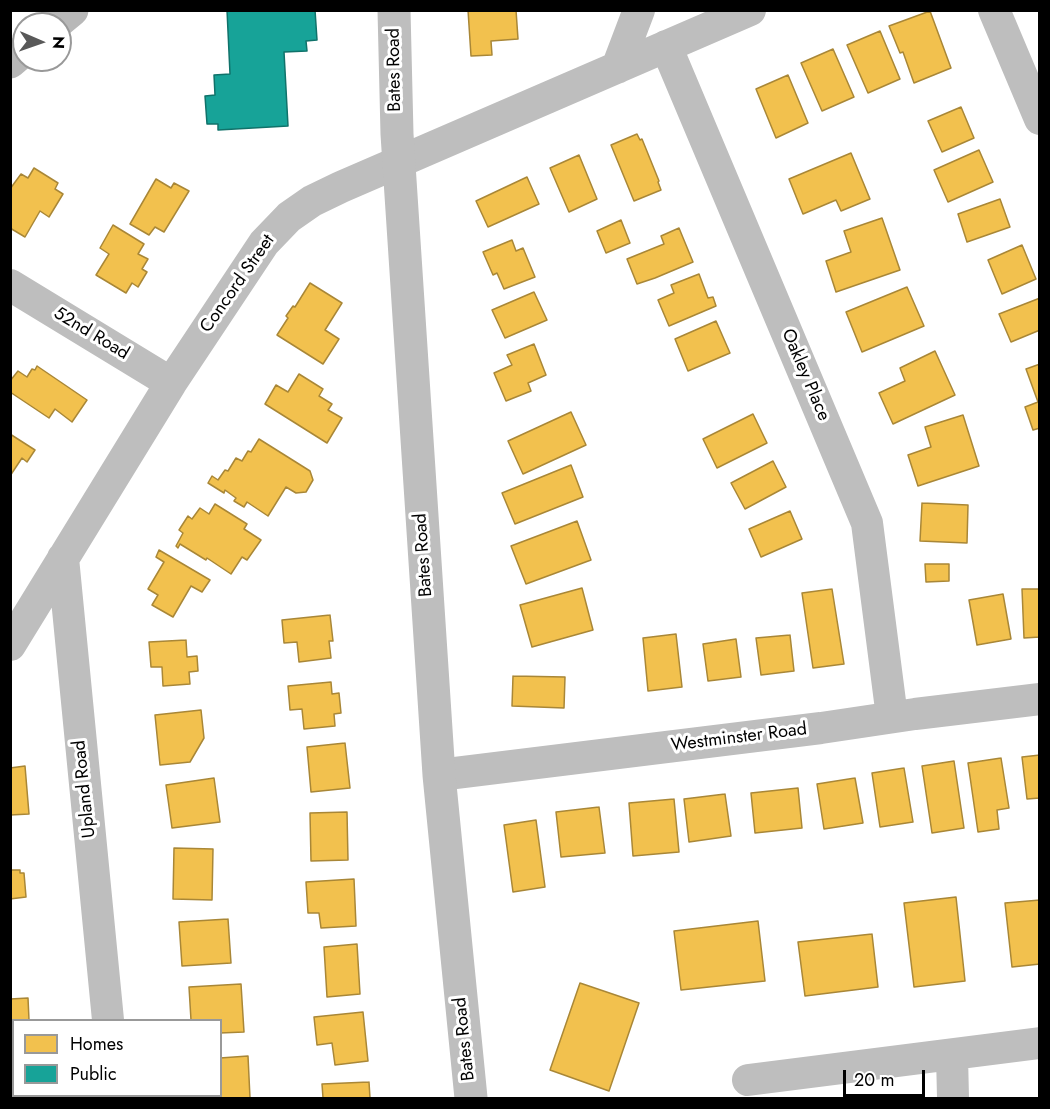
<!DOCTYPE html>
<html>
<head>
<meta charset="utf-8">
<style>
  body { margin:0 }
  #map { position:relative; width:1050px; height:1109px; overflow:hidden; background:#fff; font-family:Jost,sans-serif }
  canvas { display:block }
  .frame { position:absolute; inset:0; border:12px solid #000; pointer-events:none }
  .legend { position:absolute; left:12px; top:1019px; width:210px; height:78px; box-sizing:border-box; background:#fff; border:2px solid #999; margin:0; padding:8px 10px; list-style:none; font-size:18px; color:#000 }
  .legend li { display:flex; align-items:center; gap:12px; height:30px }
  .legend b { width:30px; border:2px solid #999 }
  .north { position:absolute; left:12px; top:12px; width:60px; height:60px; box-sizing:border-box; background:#fff; border:2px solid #999; border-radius:50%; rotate:92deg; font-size:16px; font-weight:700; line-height:24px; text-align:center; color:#000 }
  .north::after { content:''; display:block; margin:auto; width:21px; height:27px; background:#595959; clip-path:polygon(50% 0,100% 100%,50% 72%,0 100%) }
  .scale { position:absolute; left:843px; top:1070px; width:82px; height:27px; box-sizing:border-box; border:3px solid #000; border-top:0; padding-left:8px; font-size:18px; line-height:21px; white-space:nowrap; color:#000; -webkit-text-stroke:4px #fff; paint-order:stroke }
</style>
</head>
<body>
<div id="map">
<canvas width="1050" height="1109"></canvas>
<div class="frame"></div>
<ul class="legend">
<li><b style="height:16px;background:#f2c14e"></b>Homes</li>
<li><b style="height:16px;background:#17a398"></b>Public</li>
</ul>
<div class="north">N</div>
<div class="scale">20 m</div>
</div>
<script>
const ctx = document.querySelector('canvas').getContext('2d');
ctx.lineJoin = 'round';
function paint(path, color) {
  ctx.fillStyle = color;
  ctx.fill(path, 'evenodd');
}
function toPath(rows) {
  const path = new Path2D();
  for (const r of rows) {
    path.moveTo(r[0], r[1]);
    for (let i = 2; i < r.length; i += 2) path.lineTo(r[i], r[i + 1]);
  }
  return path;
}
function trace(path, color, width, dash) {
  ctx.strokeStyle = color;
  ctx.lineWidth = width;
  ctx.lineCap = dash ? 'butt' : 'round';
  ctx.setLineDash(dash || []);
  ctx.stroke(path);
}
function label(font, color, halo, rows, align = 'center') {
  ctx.font = font + ' Jost,sans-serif';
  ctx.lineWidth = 6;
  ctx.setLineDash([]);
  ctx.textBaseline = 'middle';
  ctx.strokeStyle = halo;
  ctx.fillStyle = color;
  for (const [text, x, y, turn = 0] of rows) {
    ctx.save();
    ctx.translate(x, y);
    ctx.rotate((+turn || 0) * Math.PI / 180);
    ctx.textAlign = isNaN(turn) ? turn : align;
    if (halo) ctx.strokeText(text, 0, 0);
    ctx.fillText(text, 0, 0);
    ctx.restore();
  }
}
const homes = toPath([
  [468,10,516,10,518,39,491,41,492,55,471,56,468,10],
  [930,11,951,68,914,83,903,52,900,53,889,26,930,11],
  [880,31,900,79,868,93,847,45,880,31],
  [833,49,854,97,822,111,801,63,833,49],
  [788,75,808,123,776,138,756,89,788,75],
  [961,107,974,138,942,152,928,121,961,107],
  [637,134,640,140,642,139,659,181,658,182,661,190,634,201,611,145,637,134],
  [979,150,993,182,948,202,934,170,979,150],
  [851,153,870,199,841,211,836,200,803,214,789,179,851,153],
  [579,155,597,199,569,212,550,168,579,155],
  [34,168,58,183,55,189,63,194,49,217,40,211,25,237,10,228,10,189,21,174,28,178,34,168],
  [527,177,539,204,488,227,476,201,527,177],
  [156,179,171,188,174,183,189,191,164,232,155,227,149,235,130,224,156,179],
  [1000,199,1010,227,967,242,958,214,1000,199],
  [882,218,900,270,836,292,826,261,851,252,844,231,882,218],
  [621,220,630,243,606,253,597,231,621,220],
  [113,225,144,244,138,254,148,259,142,269,147,272,138,287,132,283,126,293,96,275,109,254,100,248,113,225],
  [679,228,693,262,655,278,637,284,627,259,664,244,661,236,679,228],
  [512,240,516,251,523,248,535,277,504,289,497,273,493,275,483,252,512,240],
  [1022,245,1036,279,1002,294,988,260,1022,245],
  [699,274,708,298,713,297,716,306,669,326,658,300,674,293,671,285,699,274],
  [310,283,342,303,325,330,339,339,323,364,277,335,288,318,286,316,293,306,295,307,310,283],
  [907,287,924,326,862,352,846,312,907,287],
  [534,292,547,320,505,338,492,310,534,292],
  [1040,298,1040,330,1011,342,999,314,1040,298],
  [716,321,730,353,688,371,675,339,716,321],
  [534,344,546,375,528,383,531,391,506,401,494,373,512,365,507,355,534,344],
  [935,351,955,395,893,424,879,393,905,381,900,368,935,351],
  [1040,364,1040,428,1033,430,1025,407,1038,402,1026,369,1040,364],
  [37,366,87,400,72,422,55,409,49,418,10,392,10,381,18,371,27,377,32,369,35,370,37,366],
  [299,374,323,389,319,396,332,404,328,410,342,418,327,443,265,404,276,385,288,392,299,374],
  [571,412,586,445,523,474,508,441,571,412],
  [753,414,767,443,717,468,703,439,753,414],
  [963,415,979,466,918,486,908,455,931,447,925,427,963,415],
  [10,434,35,450,27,462,22,458,10,476,10,434],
  [259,439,310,471,313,480,306,492,296,493,286,487,268,516,247,502,244,507,234,501,236,498,225,490,224,493,208,483,212,476,218,480,225,470,228,471,236,458,242,461,248,451,251,452,259,439],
  [773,461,786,487,745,509,731,483,773,461],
  [571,465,583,497,515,524,502,493,571,465],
  [922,503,968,505,967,543,920,541,922,503],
  [215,504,247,524,244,529,261,540,247,560,242,557,231,574,207,558,206,560,180,544,178,548,176,546,183,533,179,530,188,516,192,519,200,508,209,514,215,504],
  [790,511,802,539,761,557,749,529,790,511],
  [577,521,591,560,526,584,511,546,577,521],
  [159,550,210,580,202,592,191,586,173,617,152,605,158,595,148,589,164,562,156,557,159,550],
  [925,564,949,564,949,581,926,582,925,564],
  [582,588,593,630,532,647,520,605,582,588],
  [832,589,844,664,813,668,802,593,832,589],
  [1022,589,1040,589,1040,637,1024,638,1022,589],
  [1003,594,1011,639,977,645,969,600,1003,594],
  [330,615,333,641,329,641,331,658,299,662,297,642,284,643,282,620,330,615],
  [676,634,682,687,648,691,643,638,676,634],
  [790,635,794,671,761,675,756,638,790,635],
  [736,639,741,677,708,681,703,644,736,639],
  [186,640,187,657,197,656,198,671,189,672,190,684,163,686,162,667,151,667,149,642,186,640],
  [513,676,565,677,564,708,512,706,513,676],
  [331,682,332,694,339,693,341,713,334,714,335,726,304,729,302,709,290,710,288,686,331,682],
  [201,710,204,738,190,762,160,765,155,715,201,710],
  [345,743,350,788,311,792,307,747,345,743],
  [1040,755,1040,798,1027,799,1022,757,1040,755],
  [1001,758,1009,808,997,810,999,829,978,832,968,763,1001,758],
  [954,761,964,828,932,833,922,766,954,761],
  [25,766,29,814,10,815,10,768,25,766],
  [904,768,913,822,880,827,872,773,904,768],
  [214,778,220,822,172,828,166,785,214,778],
  [855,778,863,823,824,829,817,784,855,778],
  [798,788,802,828,755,833,751,793,798,788],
  [725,794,731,836,689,842,684,799,725,794],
  [674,799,679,852,633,856,629,803,674,799],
  [599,807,605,853,561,857,556,812,599,807],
  [347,812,348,860,311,861,310,813,347,812],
  [536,820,545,887,513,892,504,825,536,820],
  [174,848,213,849,212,900,173,899,174,848],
  [10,870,20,870,20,873,24,873,26,897,10,899,10,870],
  [354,879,356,926,321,928,319,913,308,913,306,882,354,879],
  [956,897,965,981,914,987,904,903,956,897],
  [1040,900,1040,964,1012,967,1005,903,1040,900],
  [228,919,231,963,182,966,179,922,228,919],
  [758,921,765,981,681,990,674,931,758,921],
  [872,934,878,987,805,996,798,942,872,934],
  [357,944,360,994,327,997,324,947,357,944],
  [580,983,639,1003,609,1091,550,1070,580,983],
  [241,984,244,1032,220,1033,220,1020,191,1020,189,987,241,984],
  [28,998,29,1020,14,1020,14,1041,10,1041,10,999,28,998],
  [363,1012,368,1061,335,1065,332,1043,317,1045,314,1017,363,1012],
  [248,1056,250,1098,196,1098,196,1096,220,1096,220,1058,248,1056],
  [10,1063,14,1063,14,1096,36,1096,36,1098,10,1098,10,1063],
  [369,1082,370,1098,323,1098,322,1084,369,1082]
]);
const public = toPath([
  [227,10,315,10,317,40,306,41,307,51,284,52,288,126,218,130,218,124,207,124,205,96,215,95,214,75,230,74,227,10]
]);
const minor = toPath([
  [994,10,1040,119],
  [666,46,867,523,892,717],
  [617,68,639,10],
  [10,285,171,383],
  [63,558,108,1020],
  [10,645,171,383,264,243,289,217,312,201,341,187,750,10],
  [439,775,821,728,915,714,1040,699],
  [952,1055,953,1098],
  [748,1080,1040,1043],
  [115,1096,115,1098]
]);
const tertiary = toPath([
  [394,10,397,134,439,775,471,1098]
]);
const secondary = toPath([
  [55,24,72,10],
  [10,62,24,50]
]);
const streetNames = [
  ["Bates Road",395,70,-91],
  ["Concord Street",238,284,-55],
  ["52nd Road",91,334,31],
  ["Oakley Place",805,375,67],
  ["Bates Road",424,555,-94],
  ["Westminster Road",739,738,-7],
  ["Upland Road",85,789,-96],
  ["Bates Road",465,1039,-96]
];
paint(homes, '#f2c14e');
trace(homes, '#a98737', 1.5);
paint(public, '#17a398');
trace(public, '#10726a', 1.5);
trace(minor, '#bebebe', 32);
trace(tertiary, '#bebebe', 33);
trace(secondary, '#b8b8b8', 33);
label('18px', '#000', '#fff', streetNames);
</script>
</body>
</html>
